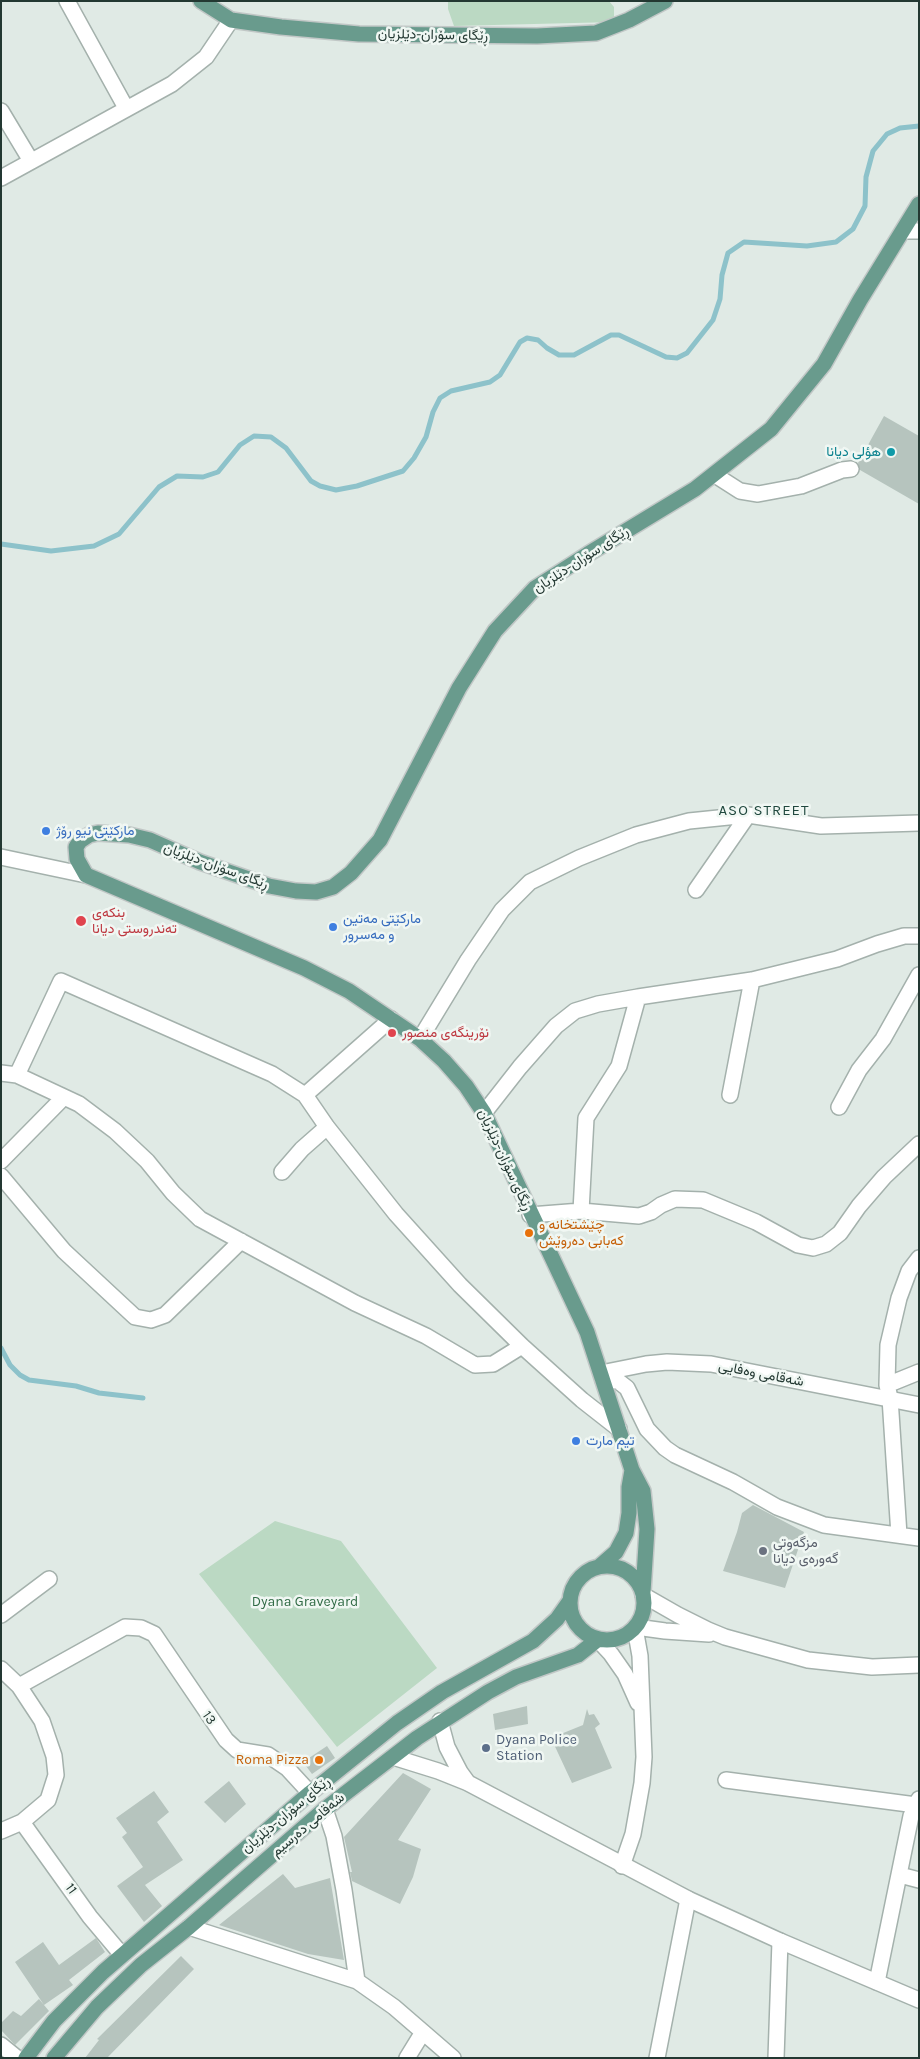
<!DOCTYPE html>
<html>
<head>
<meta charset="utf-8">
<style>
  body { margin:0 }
  #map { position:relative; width:920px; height:2059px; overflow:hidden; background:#e0eae5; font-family:Karla,sans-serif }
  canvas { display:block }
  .frame { position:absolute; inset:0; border:2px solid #233832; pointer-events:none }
</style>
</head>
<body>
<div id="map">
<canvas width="920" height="2059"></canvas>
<div class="frame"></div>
</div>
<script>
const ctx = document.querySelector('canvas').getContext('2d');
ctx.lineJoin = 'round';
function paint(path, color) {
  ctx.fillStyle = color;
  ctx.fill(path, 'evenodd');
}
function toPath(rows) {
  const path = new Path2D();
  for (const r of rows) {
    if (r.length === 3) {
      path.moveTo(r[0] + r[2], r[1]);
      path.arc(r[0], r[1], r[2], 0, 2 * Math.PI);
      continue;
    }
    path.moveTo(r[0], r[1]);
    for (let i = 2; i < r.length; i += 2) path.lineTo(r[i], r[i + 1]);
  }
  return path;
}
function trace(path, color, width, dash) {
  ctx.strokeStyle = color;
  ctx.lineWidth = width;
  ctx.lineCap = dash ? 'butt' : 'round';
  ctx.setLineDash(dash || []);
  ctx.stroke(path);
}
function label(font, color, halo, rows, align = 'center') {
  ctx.font = font + ' Karla,Vazirmatn,sans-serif';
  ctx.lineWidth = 5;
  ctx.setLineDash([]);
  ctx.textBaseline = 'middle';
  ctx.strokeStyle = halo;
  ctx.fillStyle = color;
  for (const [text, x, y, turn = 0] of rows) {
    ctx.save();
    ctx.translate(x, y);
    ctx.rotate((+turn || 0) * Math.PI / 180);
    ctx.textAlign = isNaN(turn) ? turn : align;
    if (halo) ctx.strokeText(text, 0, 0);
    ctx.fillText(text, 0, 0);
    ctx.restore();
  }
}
const green = toPath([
  [448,1,609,1,614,7,614,22,454,26,448,9],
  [275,1521,341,1541,437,1668,337,1747,199,1574]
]);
const stream = toPath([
  [1,544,51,551,94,546,119,534,159,487,177,476,203,477,218,472,240,445,254,436,271,437,286,448,311,481,320,486,336,490,357,486,403,471,414,458,426,437,433,412,440,398,451,391,490,382,500,375,520,342,527,338,538,340,547,348,559,355,574,355,611,335,619,335,666,357,677,358,687,353,713,320,720,299,722,275,728,253,744,242,807,246,836,242,853,229,865,206,866,177,873,151,887,134,900,128,919,126],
  [1,1348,10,1365,20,1375,29,1380,76,1386,99,1393,143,1398]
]);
const building = toPath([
  [884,416,919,436,919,504,860,470,858,463],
  [753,1505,804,1532,785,1588,723,1571,737,1532,742,1513],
  [527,1706,528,1724,495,1730,493,1714],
  [587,1709,589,1715,594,1714,600,1724,595,1728,612,1768,572,1783,551,1738,583,1725],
  [327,1746,335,1758,312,1774,303,1762],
  [403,1773,431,1789,398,1840,421,1849,413,1877,400,1904,352,1881,350,1872,352,1872,344,1837],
  [229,1781,246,1804,225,1823,204,1802],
  [154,1791,169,1812,157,1822,183,1860,145,1885,162,1906,144,1922,117,1886,143,1867,122,1837,127,1833,116,1818],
  [283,1874,295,1888,330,1878,344,1960,308,1954,219,1925],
  [96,1938,105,1952,69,1980,73,1985,44,2005,15,1962,43,1942,59,1965],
  [181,1956,194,1969,107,2058,85,2058,99,2040,97,2039],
  [39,1999,49,2011,15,2045,1,2030,1,2023,13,2011,21,2016]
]);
const minor = toPath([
  [67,1,126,108],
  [1,111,31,161],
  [1,178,172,84,206,57,231,20],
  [903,231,919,231],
  [715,475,740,491,758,494,801,486,842,470,851,469],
  [1,857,86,875],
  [696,890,748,815],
  [420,1039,468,960,502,910,530,882,579,858,636,835,689,821,748,815,821,826,919,823],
  [1,1073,17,1075,79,1104,115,1131,147,1161,173,1193,200,1219,355,1303,426,1336,475,1365,493,1364,522,1346],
  [17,1075,61,981,272,1074,305,1095,327,1127,396,1214,460,1285,522,1346,582,1400,619,1429],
  [305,1095,391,1019],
  [730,1095,752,980],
  [839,1107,859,1070,883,1039,919,975],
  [484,1113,520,1067,556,1026,575,1011,598,1004,638,997,752,980,837,959,877,944,904,936,919,936],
  [1,1161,64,1097],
  [282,1172,302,1149,327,1127],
  [1,1176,64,1251,135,1317,151,1320,165,1315,241,1241],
  [581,1211,586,1118,619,1066,638,997],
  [530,1215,581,1211,639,1216,651,1212,661,1205,675,1199,703,1200,756,1222,798,1245,813,1248,826,1244,840,1233,859,1206,884,1177,919,1144],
  [603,1380,618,1381,627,1388,647,1429,665,1448,675,1455,733,1482,777,1507,824,1525,919,1538],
  [887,1385,919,1372],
  [899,1535,890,1398,887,1385,888,1345,899,1298,909,1271,919,1258],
  [643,1595,678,1615,708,1630,725,1637,808,1660,872,1667,919,1665],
  [1,1615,49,1579],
  [636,1627,665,1631,709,1634],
  [598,1640,611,1654,625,1674,638,1703],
  [1,1669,19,1686,42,1721,54,1756,56,1775,48,1800,22,1822,1,1831],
  [19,1686,125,1627,141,1628,154,1634,226,1740,237,1750,268,1755,287,1768,310,1793],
  [726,1780,916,1805],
  [325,1809,334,1836,344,1890,357,1981],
  [22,1822,90,1917,122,1955],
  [622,1866,633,1834,642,1783,644,1757,640,1656,635,1628],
  [900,1875,919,1880],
  [189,1927,357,1981,394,2007,453,2058],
  [877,1982,911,1816,919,1799],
  [1,2045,17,2058],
  [407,2058,423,2032],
  [657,2058,688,1899],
  [776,2058,780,1941]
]);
const tertiary = toPath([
  [601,1373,646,1364,667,1362,711,1364,919,1405],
  [440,1721,447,1747,460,1772,468,1783],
  [393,1757,438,1771,468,1783,688,1899,780,1941,919,2000]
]);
const primary = toPath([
  [201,1,231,20,281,27,359,34,537,36,596,33,629,20,665,1],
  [607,1603,37],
  [600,1566,616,1552,626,1533,629,1513,629,1487,632,1470],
  [643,1592,647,1529,643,1491,632,1470,587,1332,484,1113,466,1086,444,1061,420,1039,349,991,304,968,86,875,77,859,76,847,80,841,89,835,98,833,129,835,150,840,200,862,269,886,296,891,316,892,333,887,351,873,380,840,459,688,495,631,535,588,588,554,695,489,771,429,824,364,860,300,919,204],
  [26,2058,54,2021,103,1972,310,1793,397,1723,442,1692,533,1641,557,1619,569,1602],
  [54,2058,97,2007,141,1965,189,1927,325,1809,417,1738,488,1692,516,1677,578,1655,597,1640]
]);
const markers = [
  [891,452,5,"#0f9aa8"],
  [46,831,5,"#3f7fe0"],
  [81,921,6,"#e0444e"],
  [333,927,5,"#3f7fe0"],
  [392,1033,5,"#e0444e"],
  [529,1233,5,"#e8710a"],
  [576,1441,5,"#3f7fe0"],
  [763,1551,5,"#6b7280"],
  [486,1748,5,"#5c6f8a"],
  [319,1760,5,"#e8710a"]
];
const streetNames = [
  ["ڕێگای سۆران-دێلزیان",433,35,1],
  ["ڕێگای سۆران-دێلزیان",581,560,-33],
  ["ڕێگای سۆران-دێلزیان",216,866,20],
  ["ڕێگای سۆران-دێلزیان",505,1160,65],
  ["شەقامی وەفایی",761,1374,11],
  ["13",209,1718,55],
  ["ڕێگای سۆران-دێلزیان",286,1815,-40],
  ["شەقامی دەرسیم",308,1825,-40],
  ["11",71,1889,54]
];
const cultureNames = [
  ["هؤلى ديانا",881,452]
];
const shopNames = [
  ["مارکێتی نیو رۆژ",56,831],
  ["مارکێتی مەتین",343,919],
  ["و مەسرور",343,935],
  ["تیم مارت",586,1441]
];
const healthNames = [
  ["بنکەی",92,913],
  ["تەندروستی دیانا",92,929],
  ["نۆرینگه‌ی منصور",402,1033]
];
const foodNames = [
  ["چێشتخانە و",539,1225],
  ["کەبابی دەروێش",539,1241],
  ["Roma Pizza",309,1760,"right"]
];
const worshipNames = [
  ["مزگەوتی",773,1543],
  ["گەورەی دیانا",773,1559]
];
const parkNames = [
  ["Dyana Graveyard",305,1602]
];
const serviceNames = [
  ["Dyana Police",496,1740],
  ["Station",496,1756]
];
const neighbourhoodNames = [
  ["ASO STREET",764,811]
];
paint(green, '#bbd9c3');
trace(stream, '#8dc2ca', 5);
paint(building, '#b6c4be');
trace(minor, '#a4b1ac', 18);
trace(tertiary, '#a4b1ac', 18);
trace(primary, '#c1c7c6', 18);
trace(minor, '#fff', 15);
trace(tertiary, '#fff', 15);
trace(primary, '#699b8d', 15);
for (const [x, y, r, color] of markers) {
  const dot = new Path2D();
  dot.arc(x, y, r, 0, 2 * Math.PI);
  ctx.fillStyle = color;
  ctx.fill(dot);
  trace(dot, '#f0f7f3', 2);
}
label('14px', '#233832', '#f0f7f3', streetNames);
label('14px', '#0d838f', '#f0f7f3', cultureNames, 'right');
label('14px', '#366cbe', '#f0f7f3', shopNames, 'left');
label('14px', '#be3a42', '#f0f7f3', healthNames, 'left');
label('14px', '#c56008', '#f0f7f3', foodNames, 'left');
label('14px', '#5b616d', '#f0f7f3', worshipNames, 'left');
label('14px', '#316b46', '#f0f7f3', parkNames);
label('14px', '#4e5e75', '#f0f7f3', serviceNames, 'left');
ctx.letterSpacing = '1px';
label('15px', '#20483e', '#f0f7f3', neighbourhoodNames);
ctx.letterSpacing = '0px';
</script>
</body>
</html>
